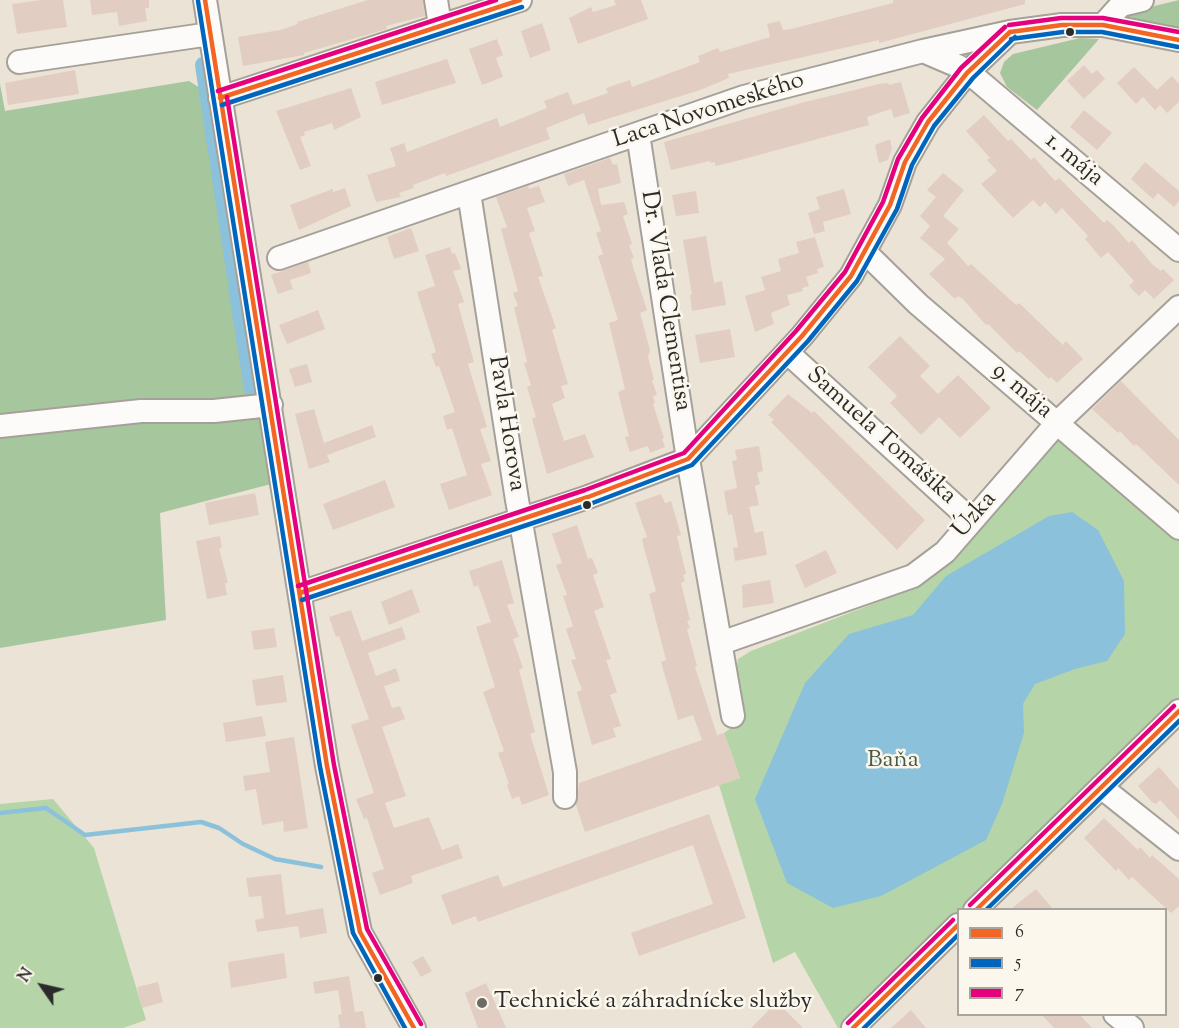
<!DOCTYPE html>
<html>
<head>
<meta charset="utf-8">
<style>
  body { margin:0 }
  #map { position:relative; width:1179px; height:1028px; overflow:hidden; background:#ebe3d5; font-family:"Sorts Mill Goudy",serif }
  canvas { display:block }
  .legend { position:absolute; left:957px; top:908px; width:210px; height:108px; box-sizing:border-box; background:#fbf7ec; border:2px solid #a8a59f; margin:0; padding:8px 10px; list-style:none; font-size:18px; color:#2b2b2b }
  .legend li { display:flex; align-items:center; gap:12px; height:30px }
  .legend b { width:30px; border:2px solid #a8a59f }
  .north { position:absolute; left:12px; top:956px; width:60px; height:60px; -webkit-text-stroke:4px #fbf7ec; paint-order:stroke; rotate:304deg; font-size:16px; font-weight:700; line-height:24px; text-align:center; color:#2b2b2b }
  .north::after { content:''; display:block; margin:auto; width:21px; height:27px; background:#2b2b2b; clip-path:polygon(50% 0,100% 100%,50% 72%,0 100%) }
</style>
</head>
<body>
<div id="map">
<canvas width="1179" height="1028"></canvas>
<ul class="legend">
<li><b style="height:8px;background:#f26522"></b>6</li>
<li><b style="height:8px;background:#0065bd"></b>5</li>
<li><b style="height:8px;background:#e5007d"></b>7</li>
</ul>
<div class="north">N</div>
</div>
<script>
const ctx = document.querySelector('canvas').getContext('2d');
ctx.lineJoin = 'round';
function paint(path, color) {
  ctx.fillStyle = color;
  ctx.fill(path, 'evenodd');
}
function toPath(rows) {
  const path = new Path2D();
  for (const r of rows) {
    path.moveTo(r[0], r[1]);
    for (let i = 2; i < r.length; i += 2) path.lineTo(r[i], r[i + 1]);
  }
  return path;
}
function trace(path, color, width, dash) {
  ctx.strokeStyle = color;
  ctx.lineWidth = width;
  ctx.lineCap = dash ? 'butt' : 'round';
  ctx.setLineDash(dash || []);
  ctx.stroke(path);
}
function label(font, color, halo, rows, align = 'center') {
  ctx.font = font + ' "Sorts Mill Goudy",serif';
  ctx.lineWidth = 5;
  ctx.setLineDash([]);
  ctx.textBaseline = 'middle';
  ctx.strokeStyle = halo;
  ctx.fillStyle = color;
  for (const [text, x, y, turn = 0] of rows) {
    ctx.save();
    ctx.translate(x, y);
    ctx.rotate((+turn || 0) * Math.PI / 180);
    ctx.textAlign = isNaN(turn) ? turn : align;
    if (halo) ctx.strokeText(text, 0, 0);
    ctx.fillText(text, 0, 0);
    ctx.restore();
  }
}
const green = toPath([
  [1055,439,1065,441,1179,538,1179,701,963,909,958,910,958,914,842,1028,838,1028,795,952,773,963,719,785,740,778,724,733,745,718,736,673,738,659,751,651,914,588,933,576,969,541],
  [53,799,94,848,146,1020,123,1028,0,1028,0,804]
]);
const forest = toPath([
  [1179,0,1179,29,1125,16,1126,13],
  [1080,38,1099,39,1037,110,1007,87,1000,73,1004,62,1013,54],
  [189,81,211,95,260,399,271,484,160,513,166,620,0,648,0,84,5,111]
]);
const water = toPath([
  [1072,512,1098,530,1124,581,1125,634,1107,661,1075,669,1035,684,1023,704,1024,733,1002,804,986,840,881,896,833,908,787,883,755,799,805,683,849,634,913,615,946,576,1049,516]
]);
const stream = toPath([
  [0,813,46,808,85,835,201,822,219,828,243,844,275,859,321,867]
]);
const canal = toPath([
  [203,65,235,277],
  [236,287,252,389]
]);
const building = toPath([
  [41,0,63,0,67,27,17,34,12,4],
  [90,0,149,0,149,8,145,8,147,21,119,26,117,12,92,15],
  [368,0,423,0,425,16,386,26,387,29,304,53,304,55,243,66,238,37,280,30,298,24,297,22],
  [614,0,641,0,648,19,578,44,569,18,591,7,593,12,616,5],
  [893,0,1025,0,1025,4,879,43,879,40,728,74,729,78,700,90,588,125,584,113,546,128,550,139,446,176,445,173,413,185,414,188,399,193,401,197,376,202,367,175,396,166,390,148,404,143,407,152,497,118,500,127,547,108,544,101,568,92,573,105,608,93,606,88,630,80,632,87,700,62,698,56,718,48,720,52,770,37,767,24,780,21,783,30,791,29,893,3],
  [542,23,551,50,530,58,521,31],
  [497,39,503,55,496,58,503,77,482,85,469,49],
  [447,59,456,83,382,105,375,82],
  [1084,65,1092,74,1097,70,1105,79,1084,99,1067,81],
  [1134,67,1157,90,1172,76,1179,84,1179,102,1167,113,1160,105,1155,110,1143,97,1136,104,1117,83],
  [75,70,79,94,8,105,5,83],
  [901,82,910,113,894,118,891,109,867,117,869,125,733,162,715,166,715,162,710,163,710,161,671,170,664,142,805,102,879,84,888,83,889,85],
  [351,88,361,117,334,130,332,123,304,132,305,135,300,137,311,166,300,170,276,111],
  [1084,110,1112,133,1097,150,1070,127],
  [984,115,1008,141,1011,139,1031,160,1034,157,1055,181,1059,178,1104,223,1107,220,1114,226,1129,243,1132,240,1152,264,1161,271,1163,269,1174,280,1154,299,1145,290,1139,296,1129,286,1134,281,1108,252,1101,258,1085,239,1088,236,1062,208,1056,214,1045,202,1040,207,1033,200,1013,218,981,184,997,171,987,160,990,158,966,131],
  [890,139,892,148,888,160,879,163,875,145],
  [610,158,613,165,617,164,621,183,598,189,601,205,624,202,628,214,623,216,632,244,629,245,634,258,631,259,633,267,647,310,640,313,650,350,648,357,654,380,652,380,657,395,653,396,655,403,653,404,664,438,662,439,665,447,650,453,648,446,630,452,625,437,629,436,618,392,625,389,609,323,618,320,598,256,603,254,596,233,601,231,584,180,568,186,564,174],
  [1145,162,1179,191,1179,201,1174,207,1158,193,1153,199,1131,179],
  [943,173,964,190,943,216,959,229,947,243,968,266,971,264,1016,305,1019,303,1063,345,1066,341,1083,359,1057,383,1051,377,1049,379,1019,351,1017,353,988,324,986,325,963,299,958,296,955,299,929,274,945,259,920,238,930,226,920,216,936,197,927,190],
  [528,186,529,189,539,186,545,202,527,208,535,231,529,233,543,276,538,277,556,328,552,330,568,384,561,386,565,398,552,404,564,441,585,434,594,457,547,474,532,419,536,417,527,387,531,385,524,363,527,362,514,307,518,306,513,293,518,291,501,229,507,227,496,197],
  [345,188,351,206,299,230,290,205,333,189,333,192],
  [844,189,851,214,823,222,825,231,814,234,808,213,820,209,816,197],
  [696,191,699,213,676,216,672,195],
  [411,228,419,251,394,259,387,237],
  [706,236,714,283,722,281,726,305,692,311,690,295,692,294,683,240],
  [815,237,824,267,817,269,818,273,806,277,809,286,802,288,803,291,787,295,790,305,771,313,774,324,755,332,745,296,765,290,761,277,781,271,778,259,799,253,796,242],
  [450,247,452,254,455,253,461,269,453,271,464,302,458,304,474,362,468,364,487,427,480,429,491,461,481,464,492,495,449,510,440,484,467,475,452,428,447,430,443,416,455,412,439,366,436,367,431,354,436,352,417,292,435,286,425,255],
  [308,262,311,273,290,280,293,289,278,294,271,275],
  [318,310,325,329,287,344,279,325],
  [730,329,735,357,700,363,695,335],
  [900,336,930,366,920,376,938,394,958,375,991,408,960,438,939,417,921,435,890,403,897,396,868,367],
  [307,364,312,382,295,387,289,369],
  [1121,381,1179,440,1179,485,1136,444,1134,446,1120,431,1118,433,1092,409],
  [788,394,812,413,814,411,925,520,897,550,771,422,774,420,768,415],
  [314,409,324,443,372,425,376,437,327,455,330,462,309,469,295,414],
  [759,446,763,471,757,473,760,484,755,486,759,505,749,507,755,533,763,531,767,555,735,561,733,548,738,547,732,514,728,515,724,491,737,488,732,461,737,460,735,450],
  [385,480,395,507,333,530,323,504],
  [255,493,259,515,209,525,205,503],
  [661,494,665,503,671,501,681,535,677,536,686,574,683,575,685,581,681,583,690,620,687,621,690,628,687,629,697,666,695,667,717,735,724,733,740,778,585,832,576,805,579,783,702,740,693,715,678,720,661,662,666,660,649,594,656,591,644,548,642,539,647,537,635,503],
  [577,525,588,559,592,558,598,573,593,575,604,607,594,611,611,659,606,660,617,692,610,695,621,726,613,728,616,737,592,745,577,692,582,690,571,660,576,659,566,629,573,626,563,596,567,595,556,565,562,563,552,534],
  [220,536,222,548,219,548,228,583,225,583,227,595,207,599,196,541],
  [826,550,837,573,805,588,795,565],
  [502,560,514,603,507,605,519,637,513,639,523,668,519,670,535,732,530,734,549,795,522,805,519,796,512,799,507,785,509,784,498,753,504,751,483,692,495,687,476,627,491,622,478,585,474,587,469,571],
  [770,580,774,603,743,608,742,585],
  [412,589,420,612,389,625,381,602],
  [351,610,362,641,402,627,406,639,368,653,376,676,396,668,400,681,384,686,392,708,400,706,405,719,382,727,406,796,385,803,394,828,429,817,442,850,458,844,463,858,411,876,413,883,380,895,372,873,384,869,367,818,364,819,356,799,374,793,351,725,369,719,339,636,336,637,329,617],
  [274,628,277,647,254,650,251,631],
  [283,675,287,702,256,706,252,680],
  [262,716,266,736,226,742,223,723],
  [294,737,308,828,284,832,283,821,262,825,256,789,245,791,243,776,270,772,265,742],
  [1159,767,1179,790,1179,820,1160,800,1156,804,1152,802,1138,786],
  [709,814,746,918,639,956,631,933,713,904,693,845,478,922,476,916,452,925,441,895,498,875,503,887],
  [1104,818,1138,850,1140,847,1150,858,1152,855,1179,879,1179,906,1171,913,1132,877,1129,880,1118,868,1116,871,1084,838],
  [281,874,286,915,323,908,327,933,300,938,298,926,257,932,255,920,264,918,261,896,249,897,246,878],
  [1036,889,1053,909,1011,909],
  [284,953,287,978,231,988,228,962],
  [423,956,432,971,421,977,412,962],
  [349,976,355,1012,363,1011,366,1028,340,1028,338,1015,342,1014,338,990,315,994,313,982],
  [158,982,163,1002,142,1008,137,987],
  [486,983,500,1014,506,1028,478,1028,465,993],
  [777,1002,803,1028,751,1028],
  [911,1010,926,1028,891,1028],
  [1041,1014,1079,1014,1092,1028,1054,1028]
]);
const minor = toPath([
  [205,0,327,766,360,932,414,1028],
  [436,0,440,25],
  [1103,25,1121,5,1142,0],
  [923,51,958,66,979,81,1179,250],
  [19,62,210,34],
  [220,98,520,0],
  [638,134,688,459,733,716],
  [469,193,517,500,565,772,565,797],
  [866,253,918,304,1179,528],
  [279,258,744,97,923,51,1010,32,1062,25,1103,25,1179,40],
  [788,353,972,521],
  [0,426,141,411,214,411,271,405],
  [300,593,588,497,688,459,802,336,851,276,890,205,905,162,928,122,967,73,1010,32],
  [721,643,913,576,945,552,1057,423,1179,307],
  [1101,787,1179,849],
  [975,910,1179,711],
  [1115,1014,1132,1028],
  [853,1028,958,925]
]);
const bus1 = toPath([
  [205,0,327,766,360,932,414,1028],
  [1010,32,1062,25,1103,25,1179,40],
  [220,98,520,0],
  [300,593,588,497,688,459,802,336,851,276,890,205,905,162,928,122,967,73,1010,32],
  [976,910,1179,711],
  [853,1028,958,925]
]);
const bus2 = toPath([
  [198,1,320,767,353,933,405,1028],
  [1011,39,1063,32,1102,32,1178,47],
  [222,105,522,7],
  [302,600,590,504,692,465,808,341,857,281,897,209,912,165,934,126,973,78,1015,37],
  [986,910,1179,721],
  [864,1028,958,935]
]);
const bus3 = toPath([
  [1009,25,1061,18,1103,18,1179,32],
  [218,91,496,0],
  [227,97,334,765,367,929,421,1024],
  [298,586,585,490,684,453,796,331,845,272,883,202,898,159,922,118,961,68,1005,27],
  [970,905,1174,706],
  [848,1023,953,920]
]);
const markers = [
  [1070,32,5,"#2b2b2b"],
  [587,505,5,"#2b2b2b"],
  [378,978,5,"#2b2b2b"],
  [482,1003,6,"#6e6b66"]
];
const streetNames = [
  ["Laca Novomeského",709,112,-18],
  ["1. mája",1073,161,40],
  ["Dr. Vlada Clementisa",664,301,81],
  ["9. mája",1021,392,41],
  ["Pavla Horova",505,424,81],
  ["Samuela Tomášika",880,437,42],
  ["Úzka",976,516,-49]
];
const parkNames = [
  ["Baňa",893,762]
];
const poiNames = [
  ["Technické a záhradnícke služby",494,1003]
];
paint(green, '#b5d5a8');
paint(forest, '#a6c69e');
paint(water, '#8bc1db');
trace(stream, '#8bc1db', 4.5);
trace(canal, '#8bc1db', 16);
paint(building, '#e2cdc3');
trace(minor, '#a5a199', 26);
trace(minor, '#fcfbf9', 22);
trace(bus1, '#f26522', 4.5);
trace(bus2, '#0065bd', 4.5);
trace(bus3, '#e5007d', 4.5);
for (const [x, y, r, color] of markers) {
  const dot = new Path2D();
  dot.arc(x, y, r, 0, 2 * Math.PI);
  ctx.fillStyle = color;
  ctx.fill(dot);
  trace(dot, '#fbf7ec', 2);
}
label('24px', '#2b2b2b', '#fbf7ec', streetNames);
label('24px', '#475b45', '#fbf7ec', parkNames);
label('24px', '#2b2b2b', '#fbf7ec', poiNames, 'left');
</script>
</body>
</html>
